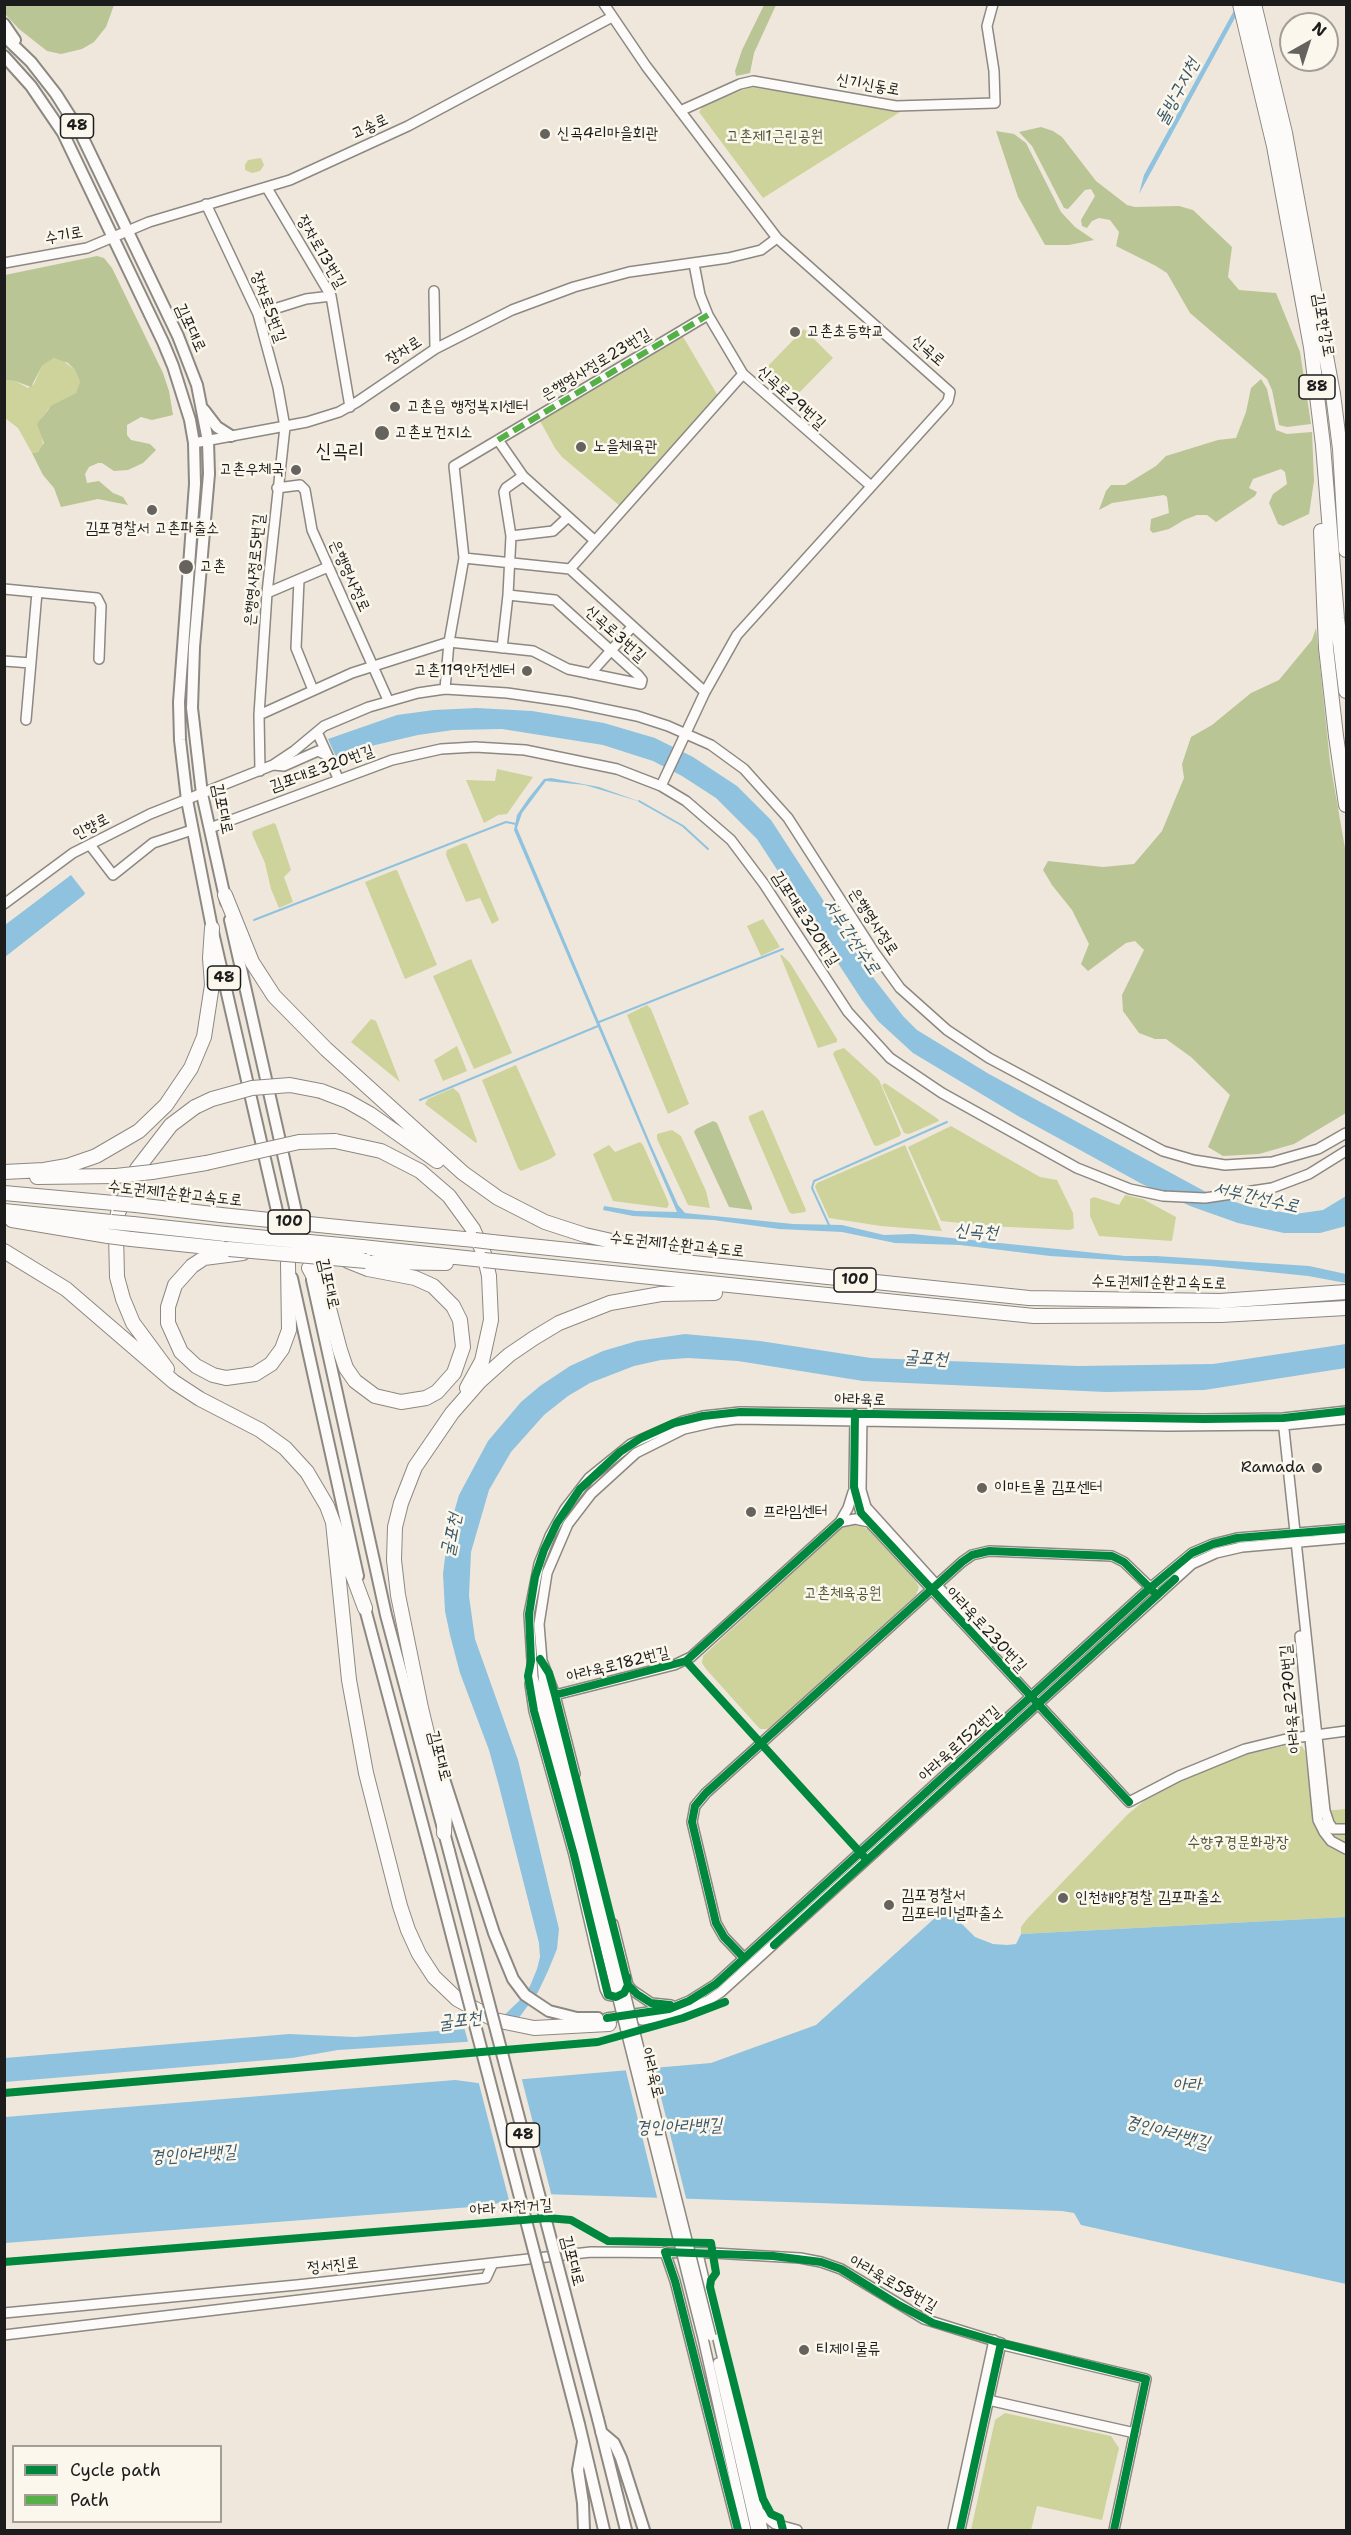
<!DOCTYPE html>
<html>
<head>
<meta charset="utf-8">
<style>
  body { margin:0 }
  #map { position:relative; width:1351px; height:2535px; overflow:hidden; background:#efe7db; font-family:"Shantell Sans",sans-serif }
  canvas { display:block }
  .frame { position:absolute; inset:0; border:6px solid #1c1c1c; pointer-events:none }
  .legend { position:absolute; left:12px; top:2445px; width:210px; height:78px; box-sizing:border-box; background:#fbf7ec; border:2px solid #a29f99; margin:0; padding:8px 10px; list-style:none; font-size:18px; color:#1c1c1c }
  .legend li { display:flex; align-items:center; gap:12px; height:30px }
  .legend b { width:30px; border:2px solid #a29f99 }
  .north { position:absolute; left:1279px; top:12px; width:60px; height:60px; box-sizing:border-box; background:#fbf7ec; border:2px solid #a29f99; border-radius:50%; rotate:39deg; font-size:16px; font-weight:700; line-height:24px; text-align:center; color:#1c1c1c }
  .north::after { content:''; display:block; margin:auto; width:21px; height:27px; background:#66635f; clip-path:polygon(50% 0,100% 100%,50% 72%,0 100%) }
</style>
</head>
<body>
<div id="map">
<canvas width="1351" height="2535"></canvas>
<div class="frame"></div>
<ul class="legend">
<li><b style="height:8px;background:#00873e"></b>Cycle path</li>
<li><b style="height:8px;background:#55b145"></b>Path</li>
</ul>
<div class="north">N</div>
</div>
<script>
const ctx = document.querySelector('canvas').getContext('2d');
ctx.lineJoin = 'round';
function paint(path, color) {
  ctx.fillStyle = color;
  ctx.fill(path, 'evenodd');
}
function toPath(rows) {
  const path = new Path2D();
  for (const r of rows) {
    path.moveTo(r[0], r[1]);
    for (let i = 2; i < r.length; i += 2) path.lineTo(r[i], r[i + 1]);
  }
  return path;
}
function trace(path, color, width, dash) {
  ctx.strokeStyle = color;
  ctx.lineWidth = width;
  ctx.lineCap = dash ? 'butt' : 'round';
  ctx.setLineDash(dash || []);
  ctx.stroke(path);
}
function label(font, color, halo, rows, align = 'center') {
  ctx.font = font + ' "Shantell Sans","Poor Story",sans-serif';
  ctx.lineWidth = 5;
  ctx.setLineDash([]);
  ctx.textBaseline = 'middle';
  ctx.strokeStyle = halo;
  ctx.fillStyle = color;
  for (const [text, x, y, turn = 0] of rows) {
    ctx.save();
    ctx.translate(x, y);
    ctx.rotate((+turn || 0) * Math.PI / 180);
    ctx.textAlign = isNaN(turn) ? turn : align;
    if (halo) ctx.strokeText(text, 0, 0);
    ctx.fillText(text, 0, 0);
    ctx.restore();
  }
}
const green = toPath([
  [750,87,829,99,900,112,763,198,699,112,703,106],
  [261,158,264,165,260,171,252,173,245,170,245,165,248,160],
  [804,329,833,358,795,397,766,368],
  [682,335,718,396,620,506,562,457,555,448,540,421],
  [54,358,62,360,75,370,80,382,79,389,76,393,48,409,41,419,43,447,38,452,32,453,18,428,5,418,5,380,15,381,28,388,34,384,42,366],
  [497,769,533,777,507,814,498,815,484,823,466,780,495,781],
  [274,823,276,825,291,870,284,877,293,902,279,908,271,889,265,863,252,834,253,831],
  [464,843,467,844,499,920,492,924,480,898,466,902,446,855,447,850],
  [395,870,397,870,437,965,405,979,365,882],
  [763,919,780,947,761,956,747,926],
  [780,955,782,955,790,963,837,1039,837,1042,818,1048],
  [471,959,512,1053,474,1069,433,976],
  [647,1005,651,1009,689,1104,668,1114,627,1015],
  [371,1019,376,1021,400,1082,351,1042],
  [457,1046,467,1071,443,1081,434,1060],
  [844,1048,879,1080,901,1133,900,1136,877,1146,874,1145,833,1054,835,1051],
  [516,1065,556,1155,550,1159,521,1171,518,1168,482,1080],
  [885,1083,938,1119,939,1121,909,1134,904,1133,882,1085],
  [453,1088,459,1093,477,1141,476,1143,425,1104,428,1099],
  [763,1110,806,1210,805,1212,792,1214,789,1212,749,1119,749,1116],
  [951,1126,1040,1177,1057,1180,1073,1213,1074,1228,1070,1230,989,1226,941,1221,908,1147],
  [672,1130,681,1136,706,1191,710,1208,688,1205,657,1139,657,1134],
  [640,1142,643,1145,664,1192,669,1204,667,1208,613,1201,593,1154,609,1145,615,1152],
  [905,1145,942,1231,881,1226,829,1218,815,1187,817,1183],
  [1125,1195,1143,1199,1176,1217,1172,1241,1099,1236,1090,1216,1090,1199,1094,1197,1119,1205],
  [856,1524,868,1529,915,1580,919,1587,916,1595,779,1721,767,1729,760,1729,706,1669,702,1663,703,1656,837,1531,846,1526],
  [1293,1744,1301,1745,1305,1751,1312,1812,1346,1809,1346,1917,1021,1934,1021,1927,1027,1919,1127,1815,1151,1795,1235,1757],
  [1005,2413,1111,2436,1119,2448,1102,2520,1037,2506,1031,2530,971,2530,995,2420]
]);
const forest = toPath([
  [5,4,114,4,114,5,106,27,94,42,82,49,61,54,47,51,19,29,5,14],
  [764,5,776,5,754,53,750,73,736,76,735,71,742,50],
  [1041,127,1053,131,1062,137,1096,181,1127,205,1135,207,1179,206,1193,210,1232,247,1228,277,1239,290,1276,293,1300,352,1311,424,1287,427,1279,425,1272,390,1267,379,1190,313,1167,273,1156,266,1116,246,1119,232,1110,220,1099,218,1092,221,1087,228,1082,226,1081,220,1095,196,1091,189,1085,190,1068,209,1064,208,1032,146,1019,132],
  [996,131,1014,134,1026,143,1061,212,1075,227,1094,240,1069,245,1045,245,1018,197],
  [97,256,104,258,112,268,163,373,169,391,173,415,152,420,141,417,127,425,127,435,131,440,150,444,156,450,143,463,128,470,114,471,102,463,98,463,89,467,85,474,87,483,99,481,113,493,123,497,128,505,98,499,61,507,54,488,43,475,32,453,38,452,44,443,37,424,51,406,76,393,80,382,75,370,68,363,54,358,42,366,31,387,15,381,5,380,5,275],
  [1261,379,1267,389,1276,430,1287,434,1312,432,1314,481,1309,514,1283,526,1278,524,1269,503,1273,494,1287,484,1285,472,1281,469,1253,479,1249,488,1257,492,1255,496,1216,522,1207,515,1197,515,1184,520,1169,529,1153,533,1150,530,1151,519,1169,513,1167,497,1164,495,1112,503,1099,510,1106,491,1111,485,1125,485,1156,466,1166,456,1218,440,1236,438,1246,412,1251,388],
  [1316,628,1330,762,1346,854,1346,1113,1294,1144,1259,1154,1223,1156,1208,1147,1230,1095,1191,1057,1166,1039,1155,1039,1139,1033,1123,1011,1122,995,1144,950,1135,941,1126,943,1088,971,1081,964,1089,944,1072,910,1052,885,1043,870,1048,861,1103,867,1134,864,1162,831,1184,778,1182,764,1191,737,1212,725,1251,693,1279,680,1312,640],
  [713,1121,717,1123,752,1207,752,1210,729,1207,694,1132,696,1129]
]);
const water = toPath([
  [1237,5,1242,5,1139,194,1144,175],
  [477,708,532,711,604,723,655,738,693,757,737,786,771,820,875,980,903,1016,917,1030,989,1074,1206,1192,1250,1207,1295,1214,1323,1210,1346,1196,1346,1226,1320,1233,1284,1233,1238,1223,1190,1206,1142,1184,1018,1116,913,1053,878,1021,862,1000,757,839,716,798,682,776,653,761,603,745,502,729,453,730,418,735,371,746,337,759,328,739,397,715,434,710],
  [551,778,599,787,641,802,585,785,546,781,522,813,517,828,651,1145,678,1205,685,1213,793,1224,842,1225,884,1235,913,1234,1125,1256,1156,1256,1309,1266,1346,1274,1346,1283,1308,1276,1211,1266,1050,1256,960,1245,895,1243,842,1232,779,1229,713,1220,633,1216,603,1210,604,1206,636,1211,677,1212,514,830,517,815,528,799,544,779],
  [71,875,85,893,84,895,5,957,5,925],
  [685,1334,760,1341,871,1358,1078,1366,1213,1364,1346,1344,1346,1368,1204,1390,1106,1392,863,1381,738,1361,688,1358,661,1360,634,1366,590,1383,568,1396,544,1415,511,1452,489,1490,471,1552,469,1596,475,1639,518,1760,559,1929,557,1949,548,1971,538,1992,521,2015,515,2022,480,2041,338,2050,292,2058,5,2082,5,2058,289,2034,355,2037,479,2028,496,2023,520,2000,530,1986,537,1969,540,1957,539,1943,499,1786,489,1750,460,1673,450,1635,445,1611,443,1574,448,1533,459,1495,488,1441,521,1402,540,1386,570,1366,603,1351,637,1341],
  [946,1908,975,1937,993,1944,1007,1945,1016,1944,1021,1934,1346,1917,1346,2284,1081,2225,1074,2213,1062,2211,543,2194,484,2206,5,2243,5,2117,455,2080,478,2083,711,2063,816,2025]
]);
const pier = toPath([
  [504,2012,509,2031,499,2038,469,2045,464,2027,491,2022],
  [653,2065,687,2202,658,2201,625,2067],
  [521,2076,552,2197,510,2204,478,2080]
]);
const stream = toPath([
  [639,801,683,826,708,849],
  [254,920,506,822,516,824],
  [599,1022,783,949],
  [420,1100,598,1026],
  [829,1225,812,1188,814,1181,947,1122]
]);
const minor = toPath([
  [604,4,646,66,777,238,950,392,948,401,943,407,737,635,705,692,661,786],
  [680,111,740,84,753,81,896,106,995,103,994,71,987,26,993,4],
  [267,188,331,296,350,407],
  [206,204,258,314,278,388,285,427,267,593,259,715,260,771],
  [4,263,87,248,149,222,290,180,408,126,612,17],
  [694,264,700,295,708,315,743,374,871,486],
  [434,291,435,349],
  [258,314,306,299,331,296],
  [498,440,523,476,594,540],
  [194,443,307,422,339,412,357,402,435,349,512,310,574,287,629,272,728,258,761,250,777,238],
  [277,488,300,485,305,490,312,530,388,700],
  [511,536,553,531,568,517],
  [464,558,570,569,705,692],
  [570,569,743,374],
  [299,580,296,648,313,690],
  [4,589,97,598,101,606,99,659],
  [267,593,328,567],
  [502,648,508,595],
  [4,661,31,663],
  [590,674,632,627],
  [445,689,449,642,464,558,454,466,708,315],
  [259,715,352,673,449,642,533,651,568,669,641,684,642,680,638,675,555,600,508,595,511,536,504,492,506,488,523,476],
  [26,720,37,592],
  [317,732,338,778],
  [273,765,284,766,318,751,328,756],
  [210,828,392,760,441,749,475,747,525,750,617,769,661,786,686,801,731,840,764,884,848,1012,890,1058,942,1093,1077,1168,1130,1189,1163,1196,1205,1198,1272,1188,1309,1174,1346,1151],
  [90,845,113,875,153,843,192,830],
  [4,904,73,853,150,814,273,765,294,751,324,726,369,707,418,693,445,689,507,693,569,702,637,716,668,726,711,745,744,769,788,818,874,952,900,988,947,1030,989,1058,1163,1151,1194,1160,1225,1165,1272,1162,1318,1149,1346,1133],
  [862,1414,861,1490,866,1507,989,1643],
  [855,1415,854,1487,861,1513,1129,1802,1179,1776,1245,1749,1286,1739,1346,1731],
  [1283,1420,1325,1811,1329,1823,1333,1829,1346,1829],
  [840,1522,855,1519,869,1522],
  [1300,1636,1318,1820,1324,1832,1331,1841,1346,1849],
  [543,1663,555,1695,575,1774],
  [530,1684,534,1711,574,1855,605,1989,608,1995,613,1996,624,1993],
  [555,1695,674,1665,691,1657,840,1522,848,1508,853,1492],
  [613,1924,628,1985,632,1990,651,2003,671,2005],
  [610,1933,544,1686,539,1624,547,1573,568,1524,591,1494,636,1453,684,1429,715,1422,737,1419,1168,1426,1283,1425,1346,1419],
  [602,1935,533,1677,529,1614,539,1564,550,1536,565,1509,589,1478,631,1444,683,1421,703,1416,740,1412,1204,1419,1283,1418,1346,1411],
  [744,1958,724,1937,716,1923,692,1822,695,1806,706,1793,962,1562,972,1555,989,1551,1112,1556,1124,1562,1154,1591],
  [607,2018,669,2009,689,2001,716,1984,1150,1588,1192,1553,1213,1544,1237,1538,1346,1529],
  [642,2020,684,2012,709,2000,721,1992,1192,1564,1216,1553,1242,1547,1346,1538],
  [665,2252,675,2281,738,2530],
  [698,2254,763,2530],
  [4,2313,297,2285,591,2252,713,2253,800,2258,821,2262,841,2269,924,2319,1001,2343],
  [4,2335,486,2278,493,2263],
  [703,2338,746,2530],
  [995,2343,1146,2379,1114,2530],
  [718,2363,756,2530],
  [988,2400,1135,2433],
  [758,2511,775,2524,797,2530],
  [953,2530,994,2340],
  [960,2530,1001,2343]
]);
const major = toPath([
  [4,24,15,40],
  [4,36,31,62,56,94,80,132,178,336,197,385,208,441,209,474,194,647,192,708,202,794,226,902],
  [4,56,31,86,63,133,163,342,173,366,190,420,194,443,195,484,179,702,180,740,187,800,212,928,285,1246],
  [204,410,217,427,231,436],
  [230,920,304,1247],
  [292,1278,358,1576],
  [312,1280,386,1615,449,1851],
  [363,1601,431,1856],
  [443,1776,494,1933,513,1979,525,1995,549,2011,577,2018,598,2018],
  [598,2419,626,2530],
  [579,2424,604,2530],
  [601,2432,614,2443,621,2458,644,2530],
  [583,2442,578,2470,583,2503,584,2530]
]);
const highway = toPath([
  [1240,4,1274,146,1311,347,1323,445,1337,618,1346,691],
  [1254,4,1285,133,1333,394,1340,449,1346,550],
  [1321,531,1326,648,1336,736,1346,805],
  [225,895,252,962,274,996,326,1049,463,1173,498,1198,545,1222,585,1235,665,1253],
  [321,1091,347,1101,370,1114,437,1161],
  [335,1141,381,1151,420,1171,449,1196,473,1229,484,1254,489,1276,491,1320,482,1361,467,1388],
  [4,1172,44,1170,67,1166,96,1156,139,1131,166,1105,191,1068,204,1037,212,985,210,958,212,928],
  [152,1172,206,1163],
  [37,1177,116,1176],
  [4,1193,114,1203],
  [136,1205,221,1215],
  [4,1211,111,1222],
  [12,1220,108,1236],
  [133,1224,225,1234],
  [358,1229,475,1240],
  [131,1239,228,1249],
  [492,1242,1029,1298,1220,1301,1346,1292],
  [362,1247,484,1260],
  [4,1251,66,1289,174,1382,200,1399,260,1430,285,1448,307,1472,327,1506,365,1608],
  [243,1253,204,1258,192,1266,175,1285,168,1307,168,1323,181,1352,196,1366,213,1375,226,1378,255,1374,271,1364,282,1349,289,1330,288,1263],
  [375,1262,446,1263],
  [503,1262,1034,1316,1221,1315,1346,1308],
  [309,1268,327,1301,340,1350,346,1368,355,1381,375,1396,401,1402,426,1398,437,1392,454,1373,463,1347,460,1320,453,1306,433,1286,415,1278,368,1269,348,1261],
  [167,1369,133,1323,123,1299,117,1277,116,1233,118,1213,137,1169,171,1125,195,1107],
  [333,1522,349,1680,366,1773,400,1906,408,1930,419,1954,434,1977,457,1999,495,2020,534,2028,609,2024],
  [444,1833,445,1808,421,1708,398,1595,394,1560,395,1527,401,1503,415,1467,452,1413,480,1381,509,1355,534,1338,559,1323,610,1303,661,1294,715,1293]
]);
const minorBridge = toPath([
  [610,1933,711,2336],
  [602,1935,703,2338]
]);
const majorBridge = toPath([
  [449,1851,598,2419],
  [431,1856,579,2424]
]);
const highwayBridge = toPath([
  [195,1107,212,1099,252,1088,290,1085,321,1091],
  [206,1163,299,1142,335,1141],
  [116,1176,152,1172],
  [114,1203,136,1205],
  [221,1215,358,1229],
  [111,1222,133,1224],
  [225,1234,362,1247],
  [108,1236,131,1239],
  [475,1240,492,1242],
  [229,1249,366,1261],
  [484,1260,503,1262]
]);
const quiet = toPath([
  [498,440,708,315]
]);
const cycleway = toPath([
  [855,1413,854,1487,861,1513,1129,1802],
  [540,1659,549,1673,555,1695,628,1985,637,1994,651,2003,670,2005],
  [686,1661,866,1859],
  [555,1695,686,1661,840,1522],
  [774,1945,1175,1579],
  [744,1958,724,1937,716,1923,692,1822,695,1806,706,1793,962,1562,972,1555,989,1551,1112,1556,1124,1562,1155,1593],
  [627,1977,628,1985,624,1993,616,1997,608,1995,574,1855,534,1711,528,1676,531,1661,529,1614,535,1577,544,1550,557,1523,580,1489,620,1452,641,1438,674,1423,703,1416,740,1412,1204,1419,1283,1418,1346,1411],
  [607,2018,669,2009,689,2001,716,1984,1150,1588,1192,1553,1213,1544,1237,1538,1346,1529],
  [4,2093,598,2042,683,2018,725,2002],
  [4,2262,547,2218,571,2220,608,2241,711,2243,716,2273,711,2280,710,2287,723,2340,763,2499,771,2514,780,2518,783,2530],
  [738,2530,675,2281,665,2252,773,2256,821,2262,841,2269,897,2304,933,2323,1001,2343,1146,2379,1114,2530],
  [960,2530,1001,2343]
]);
const markers = [
  [545,134,6,"#66635f"],
  [795,332,6,"#66635f"],
  [395,407,6,"#66635f"],
  [382,433,8,"#66635f"],
  [581,447,6,"#66635f"],
  [296,470,6,"#66635f"],
  [152,510,6,"#66635f"],
  [186,567,8,"#66635f"],
  [527,671,6,"#66635f"],
  [1317,1468,6,"#66635f"],
  [982,1488,6,"#66635f"],
  [751,1512,6,"#66635f"],
  [1063,1898,6,"#66635f"],
  [889,1905,6,"#66635f"],
  [804,2350,6,"#66635f"]
];
const shields = [
  [77,126,33],
  [1317,387,36],
  [224,978,33],
  [289,1222,42],
  [855,1280,42],
  [523,2135,33]
];
const shieldNames = [
  ["48",77,126],
  ["88",1317,387],
  ["48",224,978],
  ["100",289,1222],
  ["100",855,1280],
  ["48",523,2135]
];
const streetNames = [
  ["신기신동로",868,85,10],
  ["고송로",370,127,-25],
  ["수기로",64,236,-11],
  ["장차로13번길",321,252,60],
  ["장차로5번길",268,307,70],
  ["김포한강로",1323,325,80],
  ["김포대로",190,328,65],
  ["장차로",404,351,-33],
  ["신곡로",928,351,41],
  ["은행영사정로23번길",596,365,-31],
  ["신곡로29번길",791,398,42],
  ["은행영사정로5번길",255,570,-85],
  ["은행영사정로",349,576,66],
  ["신곡로3번길",615,634,42],
  ["김포대로320번길",322,769,-20],
  ["김포대로",222,809,78],
  ["인향로",91,827,-27],
  ["김포대로320번길",805,919,57],
  ["은행영사정로",873,922,57],
  ["수도권제1순환고속도로",175,1194,6],
  ["수도권제1순환고속도로",677,1245,6],
  ["수도권제1순환고속도로",1159,1283,1],
  ["김포대로",328,1284,77],
  ["아라육로",860,1400,1],
  ["아라육로230번길",986,1630,47],
  ["아라육로182번길",618,1665,-14],
  ["아라육로270번길",1291,1699,-95],
  ["아라육로152번길",960,1744,-42],
  ["김포대로",439,1756,75],
  ["아라육로",652,2073,76],
  ["아라 자전거길",511,2208,-4],
  ["김포대로",572,2261,75],
  ["정서진로",333,2266,-6],
  ["아라육로58번길",893,2284,30]
];
const poiNames = [
  ["신곡4리마을회관",557,134],
  ["고촌초등학교",807,332],
  ["고촌읍 행정복지센터",407,407],
  ["고촌보건지소",395,433],
  ["노을체육관",593,447],
  ["고촌우체국",284,470,"right"],
  ["김포경찰서 고촌파출소",152,529,"center"],
  ["고촌",200,567],
  ["고촌119안전센터",515,671,"right"],
  ["Ramada",1305,1468,"right"],
  ["이마트몰 김포센터",994,1488],
  ["프라임센터",763,1512],
  ["김포경찰서",901,1896],
  ["김포터미널파출소",901,1914],
  ["인천해양경찰 김포파출소",1075,1898],
  ["티제이물류",816,2350]
];
const parkNames = [
  ["고촌제1근린공원",775,137],
  ["고촌체육공원",843,1594],
  ["수향7경문화광장",1238,1843]
];
const waterNames = [
  ["돌방구지천",1178,92,-62],
  ["서부간선수로",851,937,56],
  ["서부간선수로",1256,1198,13],
  ["신곡천",976,1232,4],
  ["굴포천",926,1359,3],
  ["굴포천",452,1535,-79],
  ["굴포천",460,2021,-8],
  ["아라",1187,2085],
  ["경인아라뱃길",679,2127,-2],
  ["경인아라뱃길",1167,2133,15],
  ["경인아라뱃길",193,2155,-4]
];
const quarterNames = [
  ["신곡리",340,452]
];
paint(green, '#cdd39b');
paint(forest, '#b9c595');
paint(water, '#8fc2de');
paint(pier, '#efe7db');
trace(stream, '#8fc2de', 2);
trace(minor, '#8c8882', 12);
trace(major, '#8c8882', 14);
trace(highway, '#8c8882', 16);
trace(minor, '#fdfbfa', 9);
trace(major, '#fdfbfa', 10);
trace(highway, '#fdfbfa', 14);
trace(minorBridge, '#8c8882', 12, []);
trace(majorBridge, '#8c8882', 14, []);
trace(highwayBridge, '#8c8882', 16, []);
trace(minorBridge, '#fdfbfa', 9);
trace(majorBridge, '#fdfbfa', 10);
trace(highwayBridge, '#fdfbfa', 14);
trace(quiet, '#55b145', 6, [12, 6]);
trace(cycleway, '#00873e', 8);
for (const [x, y, r, color] of markers) {
  const dot = new Path2D();
  dot.arc(x, y, r, 0, 2 * Math.PI);
  ctx.fillStyle = color;
  ctx.fill(dot);
  trace(dot, '#fbf7ec', 2);
}
for (const [x, y, w] of shields) {
  const box = new Path2D();
  box.roundRect(x - w / 2, y - 12, w, 24, 4.5);
  ctx.fillStyle = '#fbf7ec';
  ctx.fill(box);
  trace(box, '#1c1c1c', 1.5);
}
label('bold 15px', '#1c1c1c', null, shieldNames);
label('16px', '#1c1c1c', '#fbf7ec', streetNames);
label('16px', '#1c1c1c', '#fbf7ec', poiNames, 'left');
label('16px', '#505636', '#fbf7ec', parkNames);
label('italic 18px', '#3a586a', '#fbf7ec', waterNames);
label('20px', '#1c1c1c', '#fbf7ec', quarterNames);
</script>
</body>
</html>
